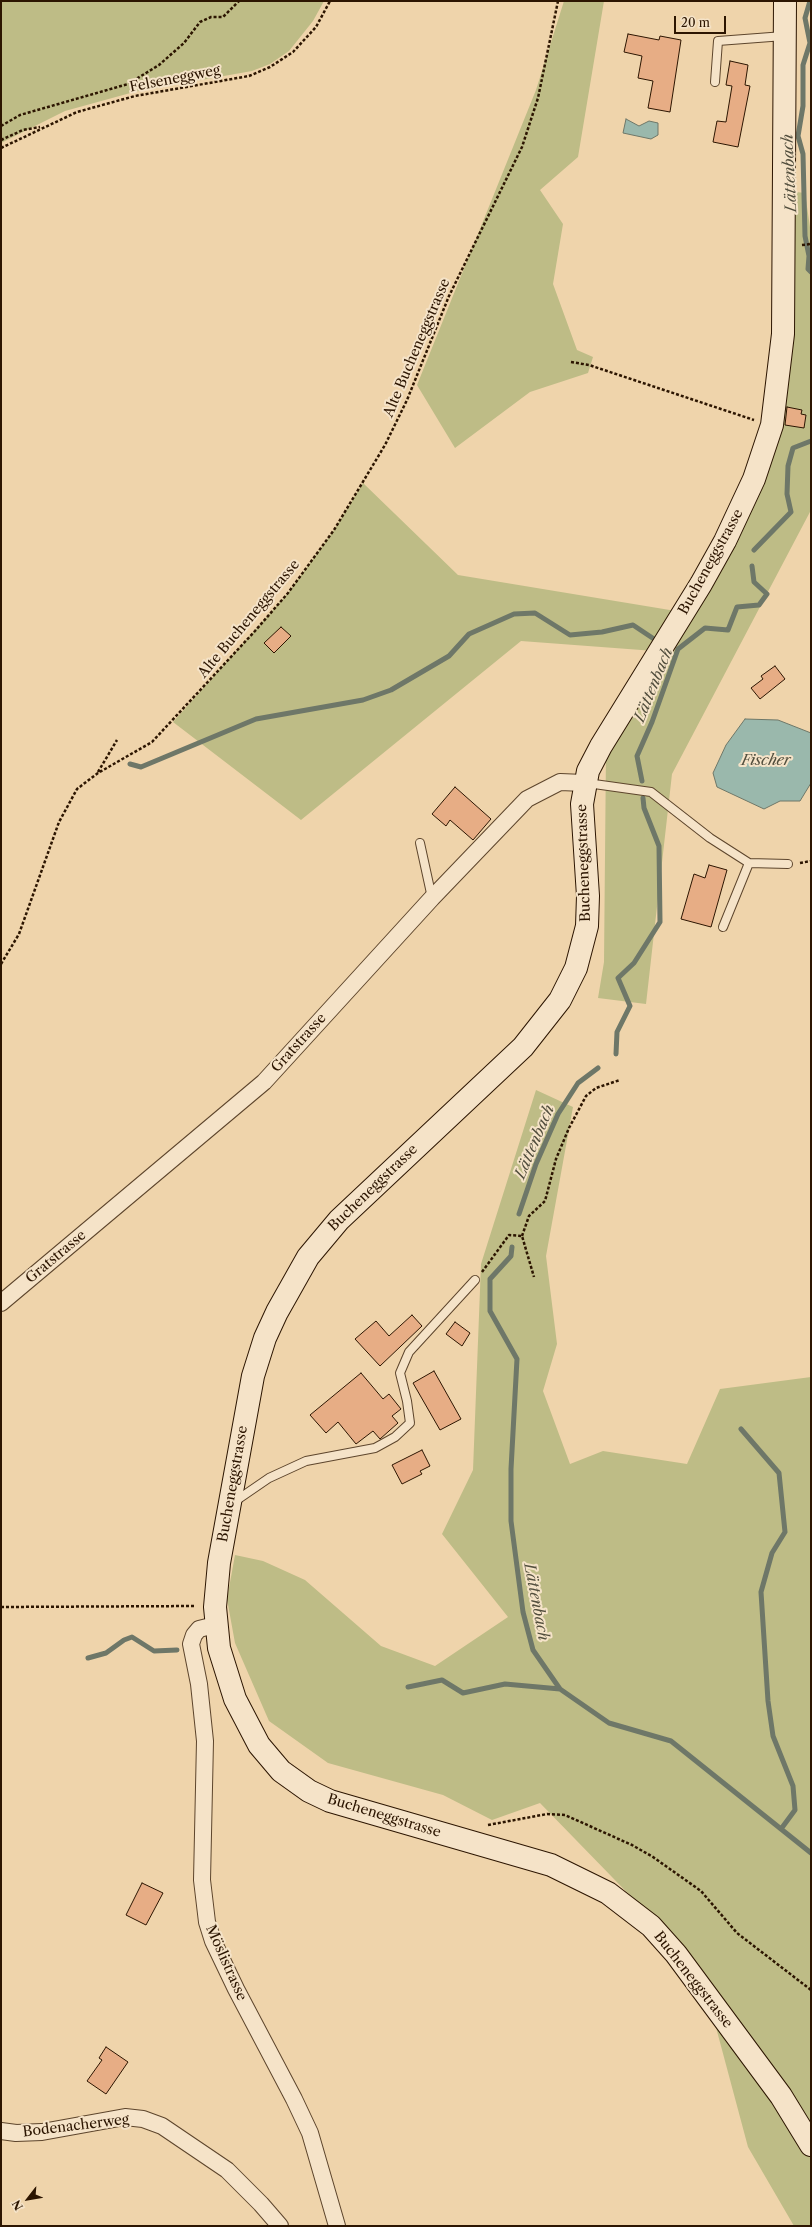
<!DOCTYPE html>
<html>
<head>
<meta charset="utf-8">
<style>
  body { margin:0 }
  #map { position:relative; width:812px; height:2227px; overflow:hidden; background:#efd4ab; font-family:"Libre Caslon Text",serif }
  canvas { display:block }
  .frame { position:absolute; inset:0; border:2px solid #2c1501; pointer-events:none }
  .north { position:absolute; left:8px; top:2179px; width:40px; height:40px; -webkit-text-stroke:3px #f5e3c8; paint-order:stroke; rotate:239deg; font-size:11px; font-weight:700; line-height:16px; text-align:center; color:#2c1501 }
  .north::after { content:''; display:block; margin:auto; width:14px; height:18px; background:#2c1501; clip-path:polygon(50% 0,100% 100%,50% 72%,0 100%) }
  .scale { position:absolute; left:674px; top:16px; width:52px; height:18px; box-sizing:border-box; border:2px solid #2c1501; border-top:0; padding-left:5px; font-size:12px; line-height:14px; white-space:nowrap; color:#2c1501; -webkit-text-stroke:3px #f5e3c8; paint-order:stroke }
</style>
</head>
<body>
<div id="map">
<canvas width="812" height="2227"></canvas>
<div class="frame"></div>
<div class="north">N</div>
<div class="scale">20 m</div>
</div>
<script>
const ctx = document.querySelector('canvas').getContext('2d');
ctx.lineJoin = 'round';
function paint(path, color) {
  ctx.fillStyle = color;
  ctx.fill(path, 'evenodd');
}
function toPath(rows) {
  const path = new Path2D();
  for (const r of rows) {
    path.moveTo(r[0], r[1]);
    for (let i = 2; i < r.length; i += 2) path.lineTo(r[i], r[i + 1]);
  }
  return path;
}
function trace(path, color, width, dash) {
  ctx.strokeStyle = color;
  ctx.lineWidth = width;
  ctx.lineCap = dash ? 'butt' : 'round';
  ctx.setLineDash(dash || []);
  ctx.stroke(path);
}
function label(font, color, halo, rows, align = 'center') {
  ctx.font = font + ' "Libre Caslon Text",serif';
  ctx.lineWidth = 4;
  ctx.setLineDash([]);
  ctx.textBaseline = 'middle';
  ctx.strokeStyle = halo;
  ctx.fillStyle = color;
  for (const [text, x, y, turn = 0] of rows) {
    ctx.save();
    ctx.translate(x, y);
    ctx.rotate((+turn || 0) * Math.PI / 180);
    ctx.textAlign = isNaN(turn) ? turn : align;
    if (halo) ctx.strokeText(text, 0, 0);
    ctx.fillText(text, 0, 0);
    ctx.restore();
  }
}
const green = toPath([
  [1,1,324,1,313,21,289,51,270,64,252,71,134,92,65,111,1,143],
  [564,1,604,1,578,157,540,190,563,224,553,284,577,350,593,357,588,373,530,392,455,448,417,385,536,90],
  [796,192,805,193,811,234,811,510,672,774,646,1004,598,998,604,962,606,751,668,652,521,641,301,820,173,722,288,593,334,530,363,483,458,575,694,614,779,437,787,395],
  [536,1090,573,1107,546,1256,557,1344,543,1391,570,1464,603,1451,687,1464,720,1389,811,1377,811,2226,794,2226,748,2147,706,1990,648,1914,540,1803,492,1820,443,1795,328,1763,269,1721,235,1643,227,1599,235,1555,263,1561,305,1580,381,1646,435,1666,508,1617,442,1534,473,1470,481,1264]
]);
const water = toPath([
  [626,119,639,126,649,121,658,123,658,135,651,139,623,133,626,119],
  [745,719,778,720,811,733,811,783,800,801,780,801,764,809,717,787,713,773,726,745,745,719]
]);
const stream = toPath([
  [810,1,805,18,810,43,803,65,803,106,798,136,803,154,805,236,809,256,808,269,811,272],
  [754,550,791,512,787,494,788,466,793,448,811,441],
  [130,764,141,767,256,719,363,700,391,690,449,656,469,634,514,614,535,613,570,635,602,632,633,625,654,639],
  [642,781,637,756,652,722,678,649,705,628,728,630,737,607,759,605,767,594,754,582,752,566],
  [616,1054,617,1032,630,1006,618,978,634,963,660,922,659,846,644,808,643,798],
  [519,1214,536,1164,558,1114,578,1083,598,1068],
  [512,1247,511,1256,490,1279,490,1311,517,1359,511,1469,511,1521,523,1612,533,1650,560,1689,609,1723,671,1741,811,1853],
  [741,1429,779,1473,785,1532,772,1553,761,1592,768,1701,773,1736,793,1786,795,1810,781,1829],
  [88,1658,106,1653,124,1640,132,1637,154,1651,177,1650],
  [408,1687,442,1680,463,1693,505,1684,560,1689]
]);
const building = toPath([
  [628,34,659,40,660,36,681,40,670,112,648,108,653,81,638,78,642,56,624,52,628,34],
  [730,61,748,65,745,85,750,86,738,147,713,142,717,121,726,122,732,86,726,85,730,61],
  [787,407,802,410,801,414,806,415,804,428,785,425,787,407],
  [281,627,291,636,274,653,264,643,281,627],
  [775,666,785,679,760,699,751,688,763,679,761,676,775,666],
  [455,787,491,819,473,840,450,820,446,826,432,814,455,787],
  [709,865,727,870,711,927,681,919,694,874,705,878,709,865],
  [412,1315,422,1326,380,1366,355,1339,376,1321,389,1336,412,1315],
  [455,1322,470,1333,462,1346,446,1334,455,1322],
  [434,1371,461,1419,440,1430,413,1383,434,1371],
  [361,1373,383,1399,389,1394,401,1409,392,1416,398,1423,380,1439,373,1431,356,1444,338,1422,326,1433,310,1415,361,1373],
  [422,1450,430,1466,420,1471,422,1474,402,1484,392,1465,422,1450],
  [142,1883,163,1893,146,1925,126,1915,142,1883],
  [106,2047,128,2062,106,2094,87,2081,102,2060,99,2058,106,2047]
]);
const path = toPath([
  [1,126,20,115,128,84,159,65,184,43,200,22,211,17,223,17,239,1],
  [1,140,23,130,40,127],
  [1,148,77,112,135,96,249,76,270,67,293,52,316,27,330,1],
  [802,245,811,244],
  [571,362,589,365,754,420],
  [98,772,117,740],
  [800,863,811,861],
  [1,964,19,934,59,822,77,789,98,773,152,742,255,631,288,593,334,530,385,445,407,400,449,296,522,147,538,98,558,1],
  [522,1236,529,1216,545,1201,556,1159,569,1128,586,1096,596,1088,620,1080],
  [482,1272,509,1235,522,1236,534,1277],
  [1,1607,196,1606],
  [488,1825,547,1814,565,1815,632,1845,653,1857,701,1891,737,1933,811,1990]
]);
const lane = toPath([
  [715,82,718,41,784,36],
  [587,783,651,792,710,838,749,863,788,864],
  [420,843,432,898],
  [723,927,749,863],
  [234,1502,269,1478,306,1461,375,1448,395,1437,410,1423,407,1401,400,1373,409,1352,475,1280]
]);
const street = toPath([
  [1,1303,264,1082,432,898,527,799,560,782,584,783],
  [215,1625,199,1629,194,1635,191,1644,199,1684,205,1741,202,1880,207,1922,213,1941,236,1989,294,2099,310,2133,337,2226],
  [1,2131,16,2133,42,2132,125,2117,143,2119,162,2126,227,2170,261,2204,280,2226]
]);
const secondary = toPath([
  [785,1,783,334,772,425,754,479,725,541,701,584,601,746,588,771,582,804,588,896,587,926,576,968,560,1000,523,1047,339,1220,308,1257,277,1312,265,1338,253,1376,219,1563,215,1607,219,1648,235,1699,259,1745,281,1771,309,1791,330,1801,551,1865,608,1893,651,1926,676,1954,781,2096,811,2145]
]);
const streetNames = [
  ["Felseneggweg",175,79,-11],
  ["Alte Bucheneggstrasse",417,348,-67],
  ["Bucheneggstrasse",711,562,-61],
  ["Alte Bucheneggstrasse",249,619,-50],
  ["Bucheneggstrasse",584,863,-92],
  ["Gratstrasse",299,1043,-48],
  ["Bucheneggstrasse",373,1188,-44],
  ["Gratstrasse",56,1257,-40],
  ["Bucheneggstrasse",233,1484,-80],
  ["Bucheneggstrasse",384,1816,17],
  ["Möslistrasse",226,1963,66],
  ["Bucheneggstrasse",693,1980,52],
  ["Bodenacherweg",76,2126,-7]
];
const waterNames = [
  ["Lättenbach",790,173,-93],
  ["Lättenbach",654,685,-68],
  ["Fischer",766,761],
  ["Lättenbach",535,1142,-67],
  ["Lättenbach",536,1602,79]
];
paint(green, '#bebc86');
paint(water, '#9ab8ac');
trace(water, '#6e7768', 1);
trace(stream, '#6e7768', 5);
paint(building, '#e7ad85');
trace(building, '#2c1501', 1);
trace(lane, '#5d452c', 10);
trace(street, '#5d452c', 18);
trace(secondary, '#2c1501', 24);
trace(path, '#2c1501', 2.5, [3, 2]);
trace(lane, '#f5e3c8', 8);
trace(street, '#f5e3c8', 16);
trace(secondary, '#f5e3c8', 22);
label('14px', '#2c1501', '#f5e3c8', streetNames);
label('italic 15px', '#524e3d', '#f5e3c8', waterNames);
</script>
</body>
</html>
